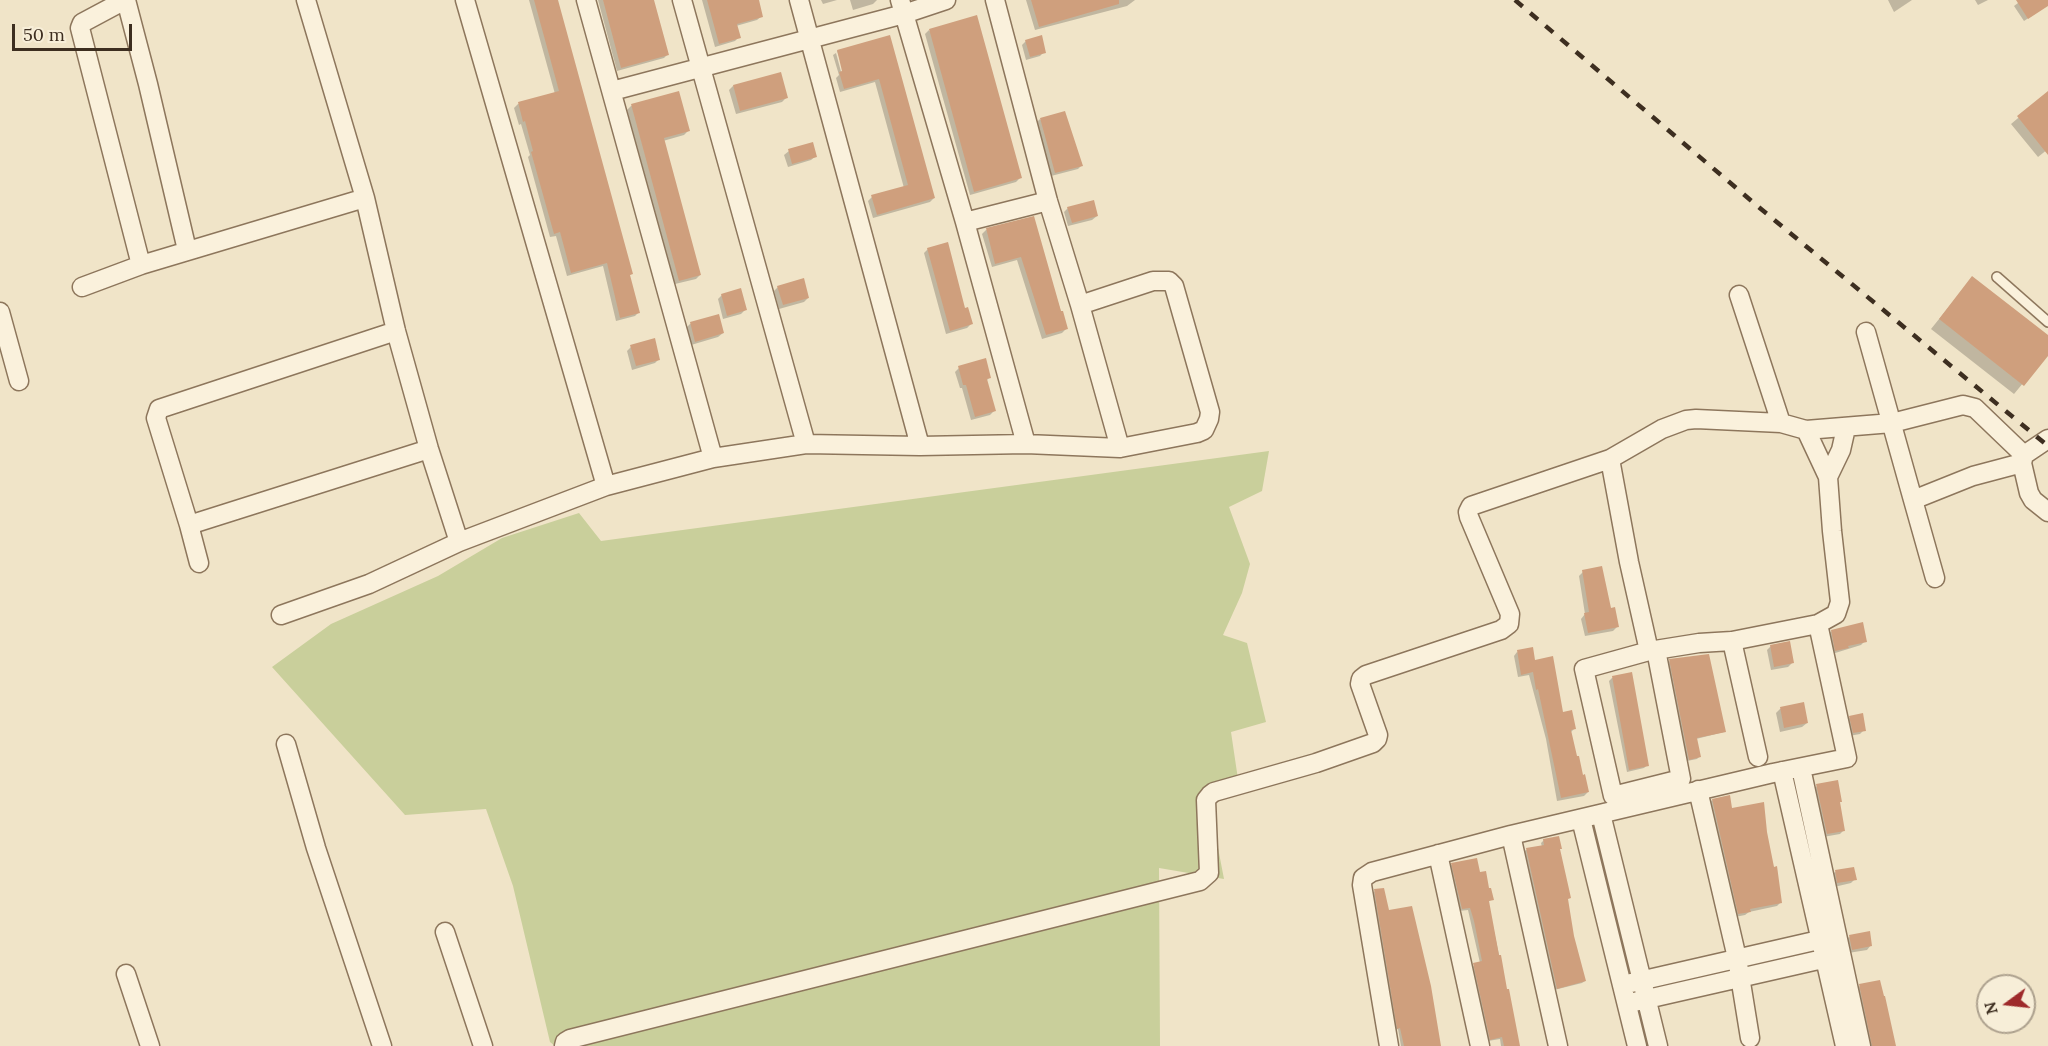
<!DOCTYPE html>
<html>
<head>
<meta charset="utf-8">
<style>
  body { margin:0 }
  #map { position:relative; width:2048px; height:1046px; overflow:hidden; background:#f0e4c8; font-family:Lora,serif }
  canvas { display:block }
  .north { position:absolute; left:1976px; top:974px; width:60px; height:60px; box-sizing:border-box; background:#f7eed8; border:2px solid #ada18e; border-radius:50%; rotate:255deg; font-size:16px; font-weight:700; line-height:24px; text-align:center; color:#3d2e20 }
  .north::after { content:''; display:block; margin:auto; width:21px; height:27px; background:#9e2a2b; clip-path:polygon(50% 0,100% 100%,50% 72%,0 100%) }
  .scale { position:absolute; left:12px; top:24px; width:120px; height:27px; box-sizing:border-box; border:3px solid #3d2e20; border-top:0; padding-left:8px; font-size:18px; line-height:21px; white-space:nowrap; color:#3d2e20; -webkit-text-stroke:4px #f7eed8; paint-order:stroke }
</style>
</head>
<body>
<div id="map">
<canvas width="2048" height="1046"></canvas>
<div class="north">N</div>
<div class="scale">50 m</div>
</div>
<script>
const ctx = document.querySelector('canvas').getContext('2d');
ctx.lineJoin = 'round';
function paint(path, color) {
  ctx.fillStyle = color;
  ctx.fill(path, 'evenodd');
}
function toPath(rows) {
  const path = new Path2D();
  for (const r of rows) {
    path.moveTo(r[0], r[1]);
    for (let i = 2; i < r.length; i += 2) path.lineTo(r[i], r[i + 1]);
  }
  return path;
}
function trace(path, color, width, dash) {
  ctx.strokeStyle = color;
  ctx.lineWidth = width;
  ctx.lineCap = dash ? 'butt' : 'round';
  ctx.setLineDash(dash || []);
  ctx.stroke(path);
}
const green = toPath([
  [1269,451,1262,491,1229,507,1250,564,1242,593,1223,635,1247,643,1266,722,1231,732,1239,786,1209,801,1224,879,1159,868,1160,1046,555,1046,550,1042,513,886,486,809,405,815,272,667,331,624,438,576,502,538,579,513,601,541]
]);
const shadow = toPath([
  [529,0,556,0,632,273,629,276,639,312,635,316,616,321,603,266,567,276,556,236,550,237,528,157,530,155,521,124,519,125,514,108,518,104,555,94],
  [598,0,653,0,668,54,664,58,617,71],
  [702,0,757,0,762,16,757,20,736,26,739,37,735,41,715,47],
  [821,0,837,0,823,4],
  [850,0,877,0,873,4,853,10],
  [1026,0,1135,0,1127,6,1035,30],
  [1888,0,1912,0,1894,12],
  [1975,0,1988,0,1978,5],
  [2022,0,2048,0,2048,5,2024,21,2014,6],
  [929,30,1020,178,1016,182,970,195,925,34],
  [889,37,934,198,930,202,873,218,868,201,872,197,904,188,875,82,840,92,836,78,839,75,833,55,836,53,843,79,846,78,837,51],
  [1026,41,1044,52,1040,56,1026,60,1022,45],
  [733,86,786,98,782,102,736,114,729,90],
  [678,93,688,131,684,135,663,141,700,275,696,279,675,284,627,110,631,106],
  [2048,93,2048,149,2038,157,2011,124],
  [1040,119,1082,165,1078,169,1051,176,1036,123],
  [789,151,816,156,811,160,788,167,784,155],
  [1068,208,1097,216,1092,220,1068,226,1064,212],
  [1033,218,1066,329,1062,333,1042,339,1017,260,992,267,982,234,986,230],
  [928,249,972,323,967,328,946,334,924,253],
  [1972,278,2048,337,2048,353,2014,394,1931,329],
  [778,287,808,298,804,302,779,309,774,291],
  [722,295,745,310,741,314,723,319,718,299],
  [718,316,723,333,718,337,691,345,686,328,690,324],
  [631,347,659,359,655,363,632,370,627,351],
  [959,368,990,377,986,381,994,411,990,415,971,420,962,388,960,388,955,372],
  [1583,572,1617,627,1613,631,1585,636,1581,619,1585,614,1579,576],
  [1832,631,1865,641,1861,645,1832,654,1827,635],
  [1771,646,1793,662,1788,667,1771,670,1767,650],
  [1517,652,1534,661,1562,713,1574,729,1570,733,1576,758,1588,792,1584,796,1557,801,1546,739,1529,675,1518,677,1514,656],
  [1670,661,1724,732,1696,739,1699,757,1697,759,1687,761,1668,662],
  [1631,674,1647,765,1644,768,1627,772,1609,681,1612,678],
  [1803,704,1807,723,1802,727,1780,732,1776,713,1780,709],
  [1850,717,1864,730,1860,734,1849,736,1846,722],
  [1817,786,1841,801,1839,804,1844,830,1840,834,1823,837,1813,790],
  [1712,800,1766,833,1781,902,1777,906,1749,912,1745,915,1735,917,1709,804],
  [1544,840,1558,850,1573,936,1585,981,1582,983,1554,990,1524,852,1526,850,1542,847,1541,843],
  [1452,864,1479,874,1492,899,1488,902,1518,1046,1501,1046,1500,1039,1488,1041,1472,967,1480,963,1468,910,1459,911,1450,867],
  [1835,872,1855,879,1851,883,1834,887,1831,876],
  [1375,891,1387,912,1440,1046,1401,1046,1398,1029,1396,1030,1373,893],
  [1849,937,1871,945,1867,950,1848,953,1845,941],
  [1860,986,1894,1046,1868,1046,1856,989]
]);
const building = toPath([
  [534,0,558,0,633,274,630,275,640,313,620,318,607,263,571,273,560,232,554,234,531,152,533,151,525,121,523,122,518,102,559,91],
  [603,0,654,0,669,55,621,68],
  [707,0,759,0,763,17,737,24,741,38,719,44],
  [1031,0,1119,0,1119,4,1039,27],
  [2016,0,2048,0,2048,6,2028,19],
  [977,15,1022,178,974,192,929,29],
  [890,35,935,198,877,215,871,195,908,185,879,79,844,89,839,72,842,71,837,50],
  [1042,35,1046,53,1030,57,1025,40],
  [781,72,788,98,740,111,733,85],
  [679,91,690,131,664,138,701,275,679,281,631,104],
  [2048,91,2048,155,2017,116],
  [1065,111,1083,166,1055,173,1040,118],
  [813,142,817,157,792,164,788,149],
  [1094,200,1098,216,1072,223,1067,207],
  [1034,216,1061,311,1063,311,1068,329,1046,335,1021,257,995,264,986,228],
  [948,242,965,308,968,307,973,324,950,331,927,248],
  [1972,276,2048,335,2048,356,2024,386,1939,319],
  [804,278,809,298,783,305,777,286],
  [741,288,747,310,727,316,721,294],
  [719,314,724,333,695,342,690,322],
  [655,338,660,360,636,366,630,345],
  [986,358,991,378,987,379,996,411,975,417,966,385,963,385,958,366],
  [1602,566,1611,608,1615,607,1619,627,1588,633,1584,613,1589,612,1582,570],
  [1863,622,1867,642,1848,646,1849,648,1835,651,1831,630],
  [1790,641,1794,663,1774,667,1770,645],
  [1533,647,1535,660,1553,656,1563,712,1572,710,1576,729,1571,730,1577,756,1579,756,1583,775,1585,774,1589,792,1561,798,1538,689,1536,690,1533,672,1521,675,1517,650],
  [1709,654,1726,732,1697,738,1701,757,1689,760,1669,659],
  [1632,672,1649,766,1629,770,1612,676],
  [1804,702,1808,723,1784,728,1780,707],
  [1863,713,1866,731,1853,733,1849,716],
  [1838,780,1842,802,1840,802,1845,831,1827,834,1816,784],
  [1730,795,1732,808,1764,802,1767,832,1774,867,1777,866,1782,903,1750,909,1751,912,1738,914,1712,799],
  [1559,836,1562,849,1560,849,1571,898,1568,899,1574,936,1586,981,1557,989,1526,848,1544,845,1543,839],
  [1477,858,1480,872,1486,871,1489,888,1491,888,1494,900,1489,901,1499,955,1501,955,1507,989,1509,989,1520,1046,1504,1046,1502,1037,1490,1040,1473,963,1482,961,1474,921,1470,908,1462,909,1451,863],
  [1854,867,1857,880,1837,883,1835,870],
  [1384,888,1389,910,1412,906,1431,986,1441,1046,1404,1046,1400,1028,1397,1029,1374,889],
  [1870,931,1872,946,1852,950,1849,935],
  [1880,980,1884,996,1885,996,1896,1046,1872,1046,1859,984]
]);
const service = toPath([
  [1997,277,2048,322]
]);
const minor = toPath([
  [125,0,82,23,80,28,141,265,365,198],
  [126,0,148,84,187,250],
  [306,0,365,198,396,331,429,449,459,542],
  [465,0,606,486],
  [586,0,713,458],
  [682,0,806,444],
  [799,0,920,446],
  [900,0,965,222,1026,444],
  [995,0,1048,201,1080,305,1120,448],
  [612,91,904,14,946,0],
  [965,222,1048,201],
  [82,287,141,265],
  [1739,295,1781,423],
  [0,312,19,381],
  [396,331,159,409,156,418,189,525,429,449],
  [1866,332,1913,500,1973,476,2022,463],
  [2024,455,2022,463,2029,493,2033,500,2048,512],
  [1828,477,1806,430,1892,423,1963,405,1975,408,2024,455,2048,439],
  [1913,500,1935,578],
  [189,525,199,563],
  [281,615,369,584,459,542,606,486,713,458,806,444,920,446,1026,444,1120,448,1197,433,1204,430,1209,419,1210,412,1174,286,1169,281,1153,281,1080,305],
  [1732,641,1758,757],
  [1656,650,1681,779,1613,796,1584,669,1649,651,1699,643,1732,641,1818,624,1836,614,1840,602,1832,531,1828,477,1841,450,1846,428],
  [1649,651,1629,562,1610,459,1662,429,1686,420,1696,419,1781,423,1806,430],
  [286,744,316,848,382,1046],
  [1801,768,1861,1046],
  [1782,771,1845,1046],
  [1698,790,1737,958,1750,1038],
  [1601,814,1658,1046],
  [1581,819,1637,1046],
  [1511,835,1558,1046],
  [1438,854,1480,1046],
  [445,932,483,1046],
  [126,974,150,1046],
  [1631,983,1832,937],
  [1634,1002,1836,956],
  [564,1046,565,1042,570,1039,1200,881,1209,873,1206,800,1210,795,1214,792,1316,763,1373,743,1377,739,1378,735,1360,684,1361,679,1366,675,1501,630,1509,624,1510,614,1469,517,1468,512,1471,506,1610,459],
  [1389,1046,1362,885,1363,878,1372,872,1511,835,1773,773,1847,758,1818,624]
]);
const rail = toPath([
  [1515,0,1761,209,2048,446]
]);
paint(green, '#c9cf9b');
paint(shadow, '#0003');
paint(building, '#cf9f7d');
trace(service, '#8d765c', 12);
trace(minor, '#8d765c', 21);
trace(service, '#faf1dc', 9);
trace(minor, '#faf1dc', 18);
trace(rail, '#3d2e20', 4.5, [10, 10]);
</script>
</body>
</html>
